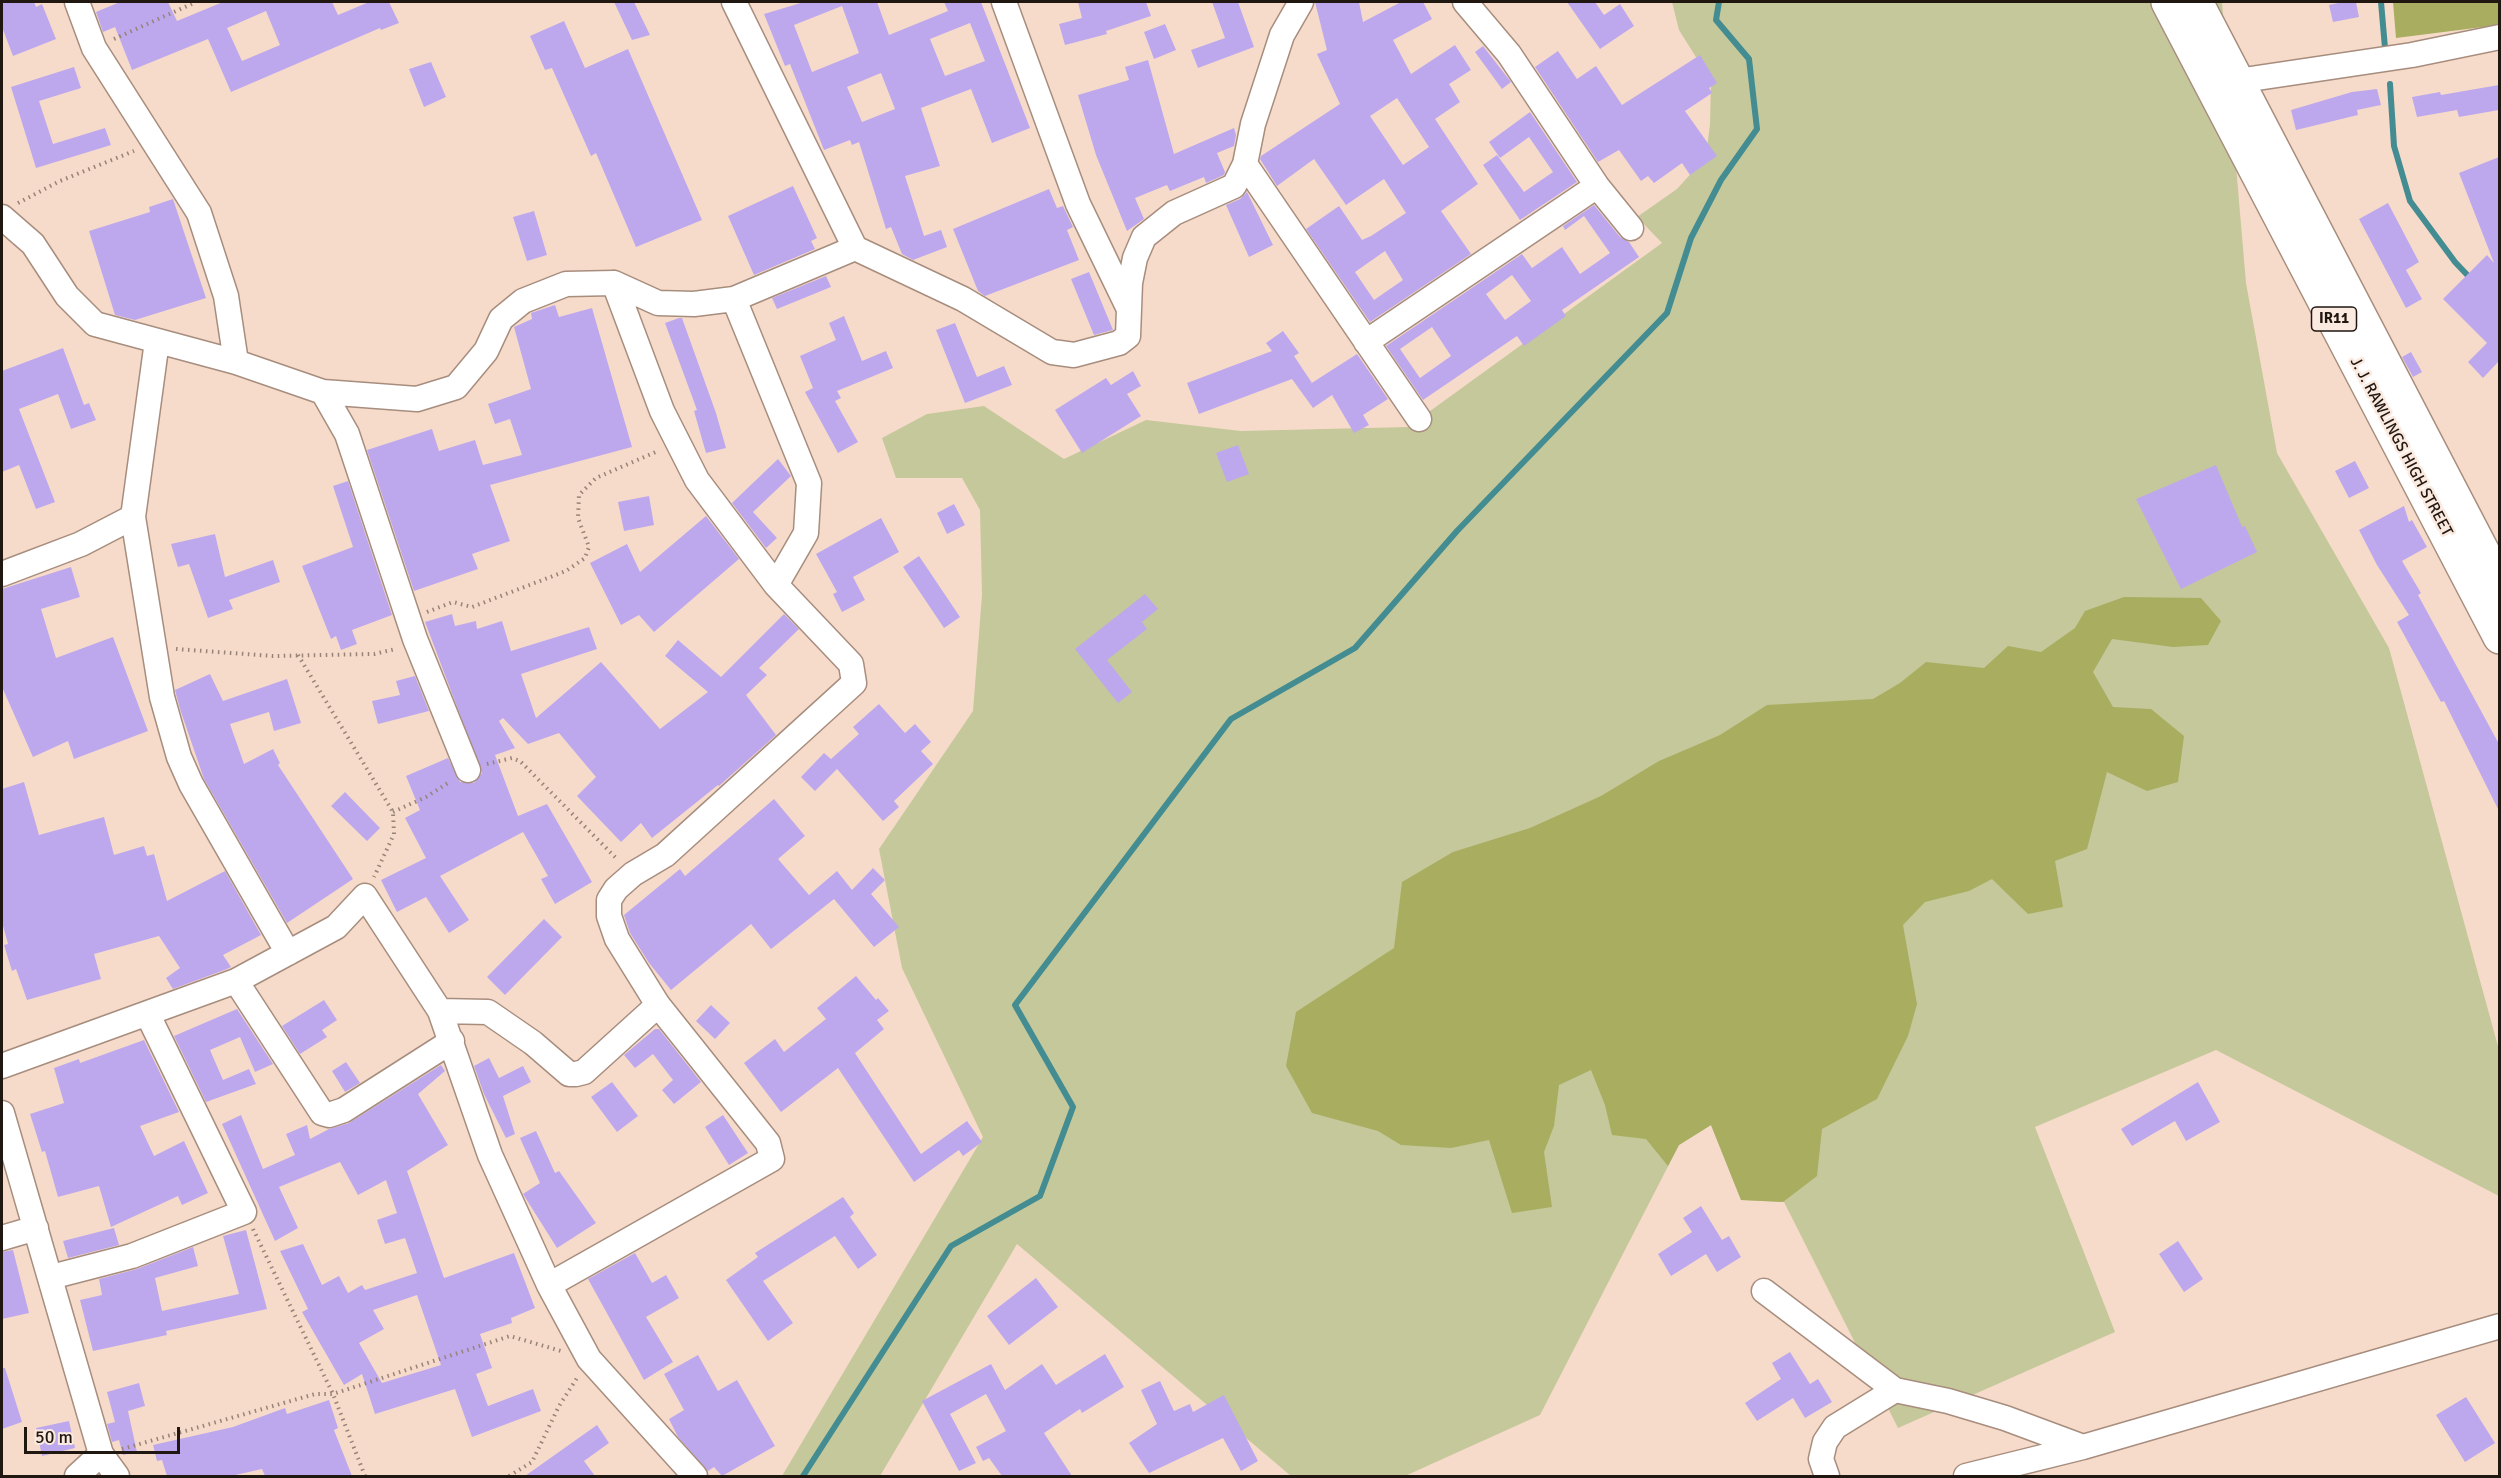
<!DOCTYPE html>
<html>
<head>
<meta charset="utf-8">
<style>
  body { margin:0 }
  #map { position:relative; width:2501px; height:1478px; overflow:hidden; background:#f7dbca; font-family:Signika,sans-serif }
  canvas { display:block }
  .frame { position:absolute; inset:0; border:3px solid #211711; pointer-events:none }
  .scale { position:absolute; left:24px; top:1427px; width:156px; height:27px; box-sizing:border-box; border:3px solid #211711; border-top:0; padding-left:8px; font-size:18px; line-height:21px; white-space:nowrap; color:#211711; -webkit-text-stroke:4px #fbeae0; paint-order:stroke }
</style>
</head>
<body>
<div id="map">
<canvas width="2501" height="1478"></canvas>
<div class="frame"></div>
<div class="scale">50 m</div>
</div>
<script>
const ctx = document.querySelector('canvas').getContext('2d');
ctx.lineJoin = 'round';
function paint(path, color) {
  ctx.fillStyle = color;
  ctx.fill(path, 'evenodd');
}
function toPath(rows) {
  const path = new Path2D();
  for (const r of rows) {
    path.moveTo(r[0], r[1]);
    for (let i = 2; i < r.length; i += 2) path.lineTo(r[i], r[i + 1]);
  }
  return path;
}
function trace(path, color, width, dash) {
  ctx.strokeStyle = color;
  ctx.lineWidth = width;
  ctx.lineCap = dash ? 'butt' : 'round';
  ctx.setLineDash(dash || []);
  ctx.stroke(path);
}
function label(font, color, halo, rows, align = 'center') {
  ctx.font = font + ' Signika,sans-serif';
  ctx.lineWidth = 5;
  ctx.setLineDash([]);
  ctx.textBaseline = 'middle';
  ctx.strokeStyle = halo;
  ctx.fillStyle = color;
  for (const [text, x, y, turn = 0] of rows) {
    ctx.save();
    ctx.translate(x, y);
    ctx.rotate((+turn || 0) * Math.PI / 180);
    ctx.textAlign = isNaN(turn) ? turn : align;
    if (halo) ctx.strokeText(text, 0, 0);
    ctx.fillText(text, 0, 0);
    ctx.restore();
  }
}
const green = toPath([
  [1672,2,2222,2,2246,283,2277,453,2389,648,2499,1050,2499,1196,2216,1050,2035,1127,2115,1332,1898,1428,1784,1202,1741,1200,1711,1125,1679,1145,1540,1415,1405,1476,1291,1476,1017,1244,880,1476,782,1476,983,1137,902,968,879,849,973,711,982,595,980,510,962,478,896,478,882,438,927,414,984,406,1064,459,1146,420,1241,431,1408,427,1662,243,1637,217,1677,189,1706,157,1710,124,1711,81,1679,30]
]);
const forest = toPath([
  [2393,2,2499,2,2499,25,2396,38],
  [2124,597,2201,598,2221,621,2208,645,2173,647,2112,639,2093,672,2113,707,2151,709,2184,736,2178,782,2147,791,2107,772,2087,849,2055,861,2063,907,2028,914,1992,879,1969,891,1925,902,1903,925,1917,1004,1908,1036,1877,1099,1822,1129,1817,1176,1783,1202,1741,1200,1711,1125,1679,1145,1668,1166,1646,1139,1612,1135,1605,1105,1591,1070,1559,1085,1554,1126,1544,1152,1552,1207,1512,1213,1489,1140,1451,1148,1401,1145,1378,1131,1312,1113,1286,1066,1296,1012,1394,948,1402,882,1453,852,1530,828,1601,796,1659,761,1720,735,1767,705,1873,699,1900,683,1926,662,1984,668,2008,646,2041,652,2075,628,2085,611]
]);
const stream = toPath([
  [2381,2,2385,48],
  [2390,84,2394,146,2410,201,2455,262,2473,281],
  [803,1476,951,1246,1040,1196,1073,1107,1015,1005,1231,719,1355,648,1457,531,1667,313,1691,238,1721,180,1757,129,1749,59,1716,20,1719,2]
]);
const building = toPath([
  [2,2,34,2,36,7,42,4,56,39,13,56,2,27],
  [120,2,168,2,177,21,223,2,332,2,338,15,369,2,389,2,399,23,381,30,380,28,231,92,208,39,132,70,115,27,103,32,96,12],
  [266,11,280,45,242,61,227,28],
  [614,2,634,2,650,35,632,40],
  [804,2,877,2,889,35,948,11,944,2,981,2,1030,128,992,143,971,89,921,108,940,166,905,176,924,236,941,230,947,247,913,260,902,254,891,227,886,229,859,142,852,145,850,140,824,150,790,64,785,66,764,14],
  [842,6,859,53,812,72,794,25],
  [970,23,985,61,945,76,930,39],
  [881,73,895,109,862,122,847,87],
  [1078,2,1146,2,1151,16,1106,31,1107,34,1065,45,1059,24,1082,18],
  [1212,2,1238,2,1254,47,1198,68,1191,50,1225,38],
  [1315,2,1359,2,1363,22,1401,2,1423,2,1432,19,1393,40,1411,74,1455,45,1471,70,1449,84,1460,102,1435,119,1478,184,1441,211,1471,254,1370,322,1306,229,1339,206,1362,240,1371,236,1406,213,1384,179,1346,205,1314,159,1277,186,1260,159,1261,156,1340,104,1317,54,1327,50],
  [1397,98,1429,147,1403,165,1370,116],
  [1385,251,1403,280,1374,300,1355,272],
  [1567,2,1595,2,1604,15,1620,4,1634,26,1600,49],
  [2343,2,2356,2,2359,17,2333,22,2329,5],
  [564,21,585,68,628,49,702,220,636,247,596,153,591,156,552,68,545,70,530,36],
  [1165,24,1176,50,1154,59,1144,32],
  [1483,46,1511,82,1502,89,1475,52],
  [1558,51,1577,79,1596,66,1622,105,1700,55,1717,83,1709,88,1712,93,1685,111,1717,156,1690,175,1682,163,1654,183,1648,176,1641,181,1619,150,1598,162,1535,67],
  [1148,60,1174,154,1234,128,1236,135,1234,146,1217,153,1225,172,1224,175,1206,183,1204,177,1170,191,1167,185,1135,198,1144,219,1127,231,1096,155,1078,95,1129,80,1125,67],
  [431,62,446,97,424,107,409,69],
  [74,67,81,88,39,101,53,144,105,128,111,145,36,168,11,87],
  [2499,85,2499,110,2459,117,2457,110,2417,117,2412,97,2440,92,2441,95],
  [2377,89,2381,105,2357,110,2358,115,2296,130,2291,110,2352,92],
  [1530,112,1577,182,1520,220,1483,165,1497,155,1524,192,1553,172,1529,137,1500,158,1489,142],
  [2499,157,2499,361,2483,378,2468,362,2487,343,2443,299,2487,255,2494,263,2459,173],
  [793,186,817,238,811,241,815,249,754,275,728,216],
  [1049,189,1057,208,1063,206,1073,227,1067,230,1079,260,985,296,978,291,953,229],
  [1247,192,1273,245,1249,257,1226,205,1240,199],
  [173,199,206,298,135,320,115,315,89,231,150,212,149,207],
  [2388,203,2419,262,2406,270,2422,299,2406,308,2359,219],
  [1594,205,1620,237,1629,242,1639,257,1562,310,1566,316,1524,346,1517,336,1423,400,1386,346,1522,254,1532,268,1562,247,1580,274,1610,253,1584,216,1565,230,1563,226],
  [1512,275,1531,301,1505,320,1486,294],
  [1432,327,1451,356,1420,378,1400,349],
  [534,211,547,255,527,261,513,217],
  [1089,272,1113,330,1094,335,1071,279],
  [826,276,831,287,777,309,772,298],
  [555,305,559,317,592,308,632,447,490,485,510,541,472,554,478,569,414,591,367,450,432,429,439,451,475,440,483,465,522,455,510,419,495,424,488,404,531,389,514,327,532,319,531,313],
  [844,316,862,361,886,351,893,368,837,391,841,398,835,401,858,442,838,453,805,392,813,388,800,356,836,340,829,323],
  [679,318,682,318,716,413,726,448,706,453,694,411,697,410,665,323],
  [955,323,977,377,1004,366,1012,385,965,403,936,330],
  [1283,331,1299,353,1294,356,1312,383,1307,386,1357,354,1388,399,1363,415,1369,425,1354,433,1332,395,1313,408,1292,379,1199,414,1187,383,1272,351,1266,343],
  [63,348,84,405,89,403,96,420,71,429,58,394,19,409,55,502,36,509,19,465,2,472,2,371],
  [2411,352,2422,372,2413,377,2402,357],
  [1133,371,1141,386,1127,394,1141,416,1082,453,1055,410,1106,378,1111,385],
  [1238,445,1249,474,1227,482,1216,453],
  [778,459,791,476,753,512,777,538,766,548,732,503],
  [2355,461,2369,488,2349,498,2335,471],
  [2216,465,2242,527,2245,526,2257,552,2181,589,2136,499],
  [348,481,392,615,352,630,357,644,341,650,336,636,331,639,302,566,353,547,333,486],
  [649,496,654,525,624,531,618,502],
  [954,504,965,525,947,534,937,513],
  [2404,506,2409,522,2412,520,2427,547,2402,561,2421,593,2418,595,2499,744,2499,811,2444,701,2441,702,2397,622,2409,615,2377,565,2359,530],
  [706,516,739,559,654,632,639,615,621,625,590,563,627,544,640,572],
  [881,518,899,552,853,577,865,600,842,612,833,594,837,592,816,554],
  [215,534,225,577,273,560,280,582,229,600,233,609,208,618,189,564,178,567,171,544],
  [919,556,960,617,944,628,903,567],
  [71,567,80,597,41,609,56,658,113,637,148,731,74,759,68,741,33,757,2,687,2,589],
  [1145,594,1158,609,1142,622,1147,629,1107,660,1132,692,1118,703,1075,649],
  [452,614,455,626,476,621,477,629,502,621,511,651,589,627,597,649,521,674,536,718,601,662,660,729,708,692,665,656,678,640,721,677,784,614,799,629,759,668,767,675,746,695,776,735,719,786,718,785,652,838,641,823,621,842,577,796,596,777,559,733,528,744,503,718,499,721,515,748,495,755,518,816,547,804,592,882,555,904,541,879,548,876,523,832,440,876,469,920,449,933,426,897,397,912,381,880,426,858,405,818,420,810,406,776,448,758,460,782,474,783,482,773,425,622],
  [210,674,223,701,287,679,301,723,274,731,269,712,230,724,244,764,273,749,280,763,278,765,353,879,287,923,204,779,180,709,175,690],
  [415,676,429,711,378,724,372,701,400,695,396,681],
  [879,704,905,733,915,724,931,742,921,751,933,764,894,801,899,807,883,821,837,769,815,791,801,777,824,753,831,759,859,734,853,727],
  [24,782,39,835,104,817,114,855,144,846,147,856,154,854,167,901,225,871,261,935,223,955,231,967,227,969,173,989,166,978,180,968,159,936,94,954,101,979,27,1000,16,969,12,971,4,945,8,944,2,922,2,789],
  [345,792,380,828,367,841,331,806],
  [774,799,805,836,778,859,809,895,837,871,852,890,873,868,885,880,871,894,899,927,874,947,834,899,771,949,751,924,671,990,649,963,630,933,624,915,680,869,685,876],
  [544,919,562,937,505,995,487,977],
  [856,976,876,1000,878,998,889,1011,877,1020,884,1029,855,1053,921,1154,967,1121,982,1142,963,1156,959,1150,914,1182,838,1068,781,1112,744,1063,775,1039,784,1052,826,1019,817,1008],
  [324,1000,337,1020,322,1030,327,1037,300,1054,282,1026],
  [711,1005,730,1023,715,1039,696,1021],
  [237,1009,273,1064,255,1072,240,1037,210,1050,223,1080,249,1069,256,1084,206,1102,174,1036],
  [655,1029,659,1029,701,1082,674,1104,662,1090,673,1080,653,1054,635,1068,624,1055],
  [144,1040,179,1112,140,1126,154,1156,184,1141,208,1193,182,1205,178,1196,111,1227,99,1186,58,1197,45,1151,42,1152,30,1114,64,1103,54,1068,79,1059,80,1063],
  [489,1058,499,1078,523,1066,531,1082,503,1096,515,1134,506,1138,484,1094,474,1066],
  [346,1062,360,1083,345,1092,332,1071],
  [441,1065,445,1071,418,1094,448,1145,407,1171,444,1278,514,1253,535,1308,511,1318,512,1323,480,1334,492,1368,476,1374,488,1406,533,1389,541,1411,472,1437,455,1389,375,1414,362,1374,344,1385,302,1312,308,1309,280,1251,303,1244,322,1285,339,1276,348,1293,362,1285,365,1290,417,1273,405,1238,385,1244,377,1220,397,1213,386,1180,358,1195,340,1162,279,1187,298,1228,275,1241,222,1124,241,1115,263,1169,295,1155,286,1134,307,1125,310,1139,329,1129,349,1123],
  [417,1295,441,1365,382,1383,359,1343,384,1329,373,1310],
  [612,1082,638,1116,617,1132,591,1097],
  [2198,1082,2220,1122,2186,1141,2175,1121,2132,1146,2121,1129],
  [723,1115,748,1153,729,1165,705,1127],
  [536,1131,555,1173,559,1171,596,1223,557,1248,523,1194,540,1183,520,1138],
  [843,1197,854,1213,850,1217,877,1255,858,1269,835,1236,763,1281,793,1323,768,1341,726,1280,758,1257,755,1253],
  [1701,1206,1722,1240,1729,1236,1741,1257,1717,1272,1706,1254,1671,1276,1658,1254,1692,1232,1683,1218],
  [114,1228,119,1245,68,1258,63,1241],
  [246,1230,267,1309,166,1331,167,1335,93,1351,80,1300,102,1295,99,1279,137,1269,193,1247,198,1266,155,1278,162,1311,239,1294,223,1236],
  [2178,1241,2203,1279,2184,1292,2159,1254],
  [13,1250,29,1313,2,1319,2,1252],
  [635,1253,652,1283,666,1275,679,1298,646,1317,673,1362,644,1380,588,1279],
  [1036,1278,1058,1307,1009,1345,987,1316],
  [1790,1352,1810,1384,1818,1379,1832,1402,1805,1418,1793,1398,1757,1421,1745,1403,1781,1379,1772,1363],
  [1105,1354,1124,1387,1082,1413,1080,1409,1044,1433,1072,1476,1002,1476,989,1458,983,1461,976,1447,1006,1431,986,1394,950,1414,976,1463,959,1471,922,1401,991,1364,1005,1390,1042,1364,1056,1385],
  [698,1355,718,1391,737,1380,775,1446,722,1476,714,1467,708,1471,678,1437,669,1419,684,1410,664,1374],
  [2,1368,5,1368,22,1422,2,1429],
  [1160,1381,1174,1411,1190,1404,1193,1412,1224,1395,1258,1461,1241,1471,1223,1438,1149,1473,1129,1443,1157,1424,1141,1390],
  [139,1383,145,1406,128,1411,137,1452,123,1455,119,1440,112,1442,107,1424,115,1422,107,1392],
  [2466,1397,2495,1443,2465,1462,2436,1415],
  [329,1400,338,1428,334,1430,352,1476,265,1476,262,1469,231,1476,167,1476,162,1460,157,1461,153,1445,233,1427,285,1408,287,1414],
  [69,1421,75,1448,42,1456,36,1428],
  [597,1425,609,1443,584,1461,595,1476,525,1476]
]);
const path = toPath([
  [114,39,196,2],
  [18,203,60,181,134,151],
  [427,612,453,602,472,607,566,571,585,558,589,547,578,518,579,495,596,478,658,451],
  [176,649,273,656,374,654,396,649],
  [298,655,393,812,394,834,374,877],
  [487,764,512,758,520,761,617,859],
  [393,812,426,797,451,781],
  [253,1229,333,1394,365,1476],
  [122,1449,315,1394,333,1394,510,1336,561,1351],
  [509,1476,532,1462,559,1406,577,1378]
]);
const minor = toPath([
  [77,2,94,48,199,213,226,296,236,362],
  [734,2,855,248,963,299,1052,352,1074,355,1119,343,1128,336,1130,283,1135,258,1144,237,1174,213,1234,186,1245,164,1253,124,1282,35,1301,2],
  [1004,2,1078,204,1128,307],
  [1465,2,1509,54,1597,186,1631,228],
  [2237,81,2412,55,2500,37],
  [1245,164,1419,419],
  [2,217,33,244,67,296,95,324,236,362,323,392,417,399,456,387,486,351,501,319,523,301,566,284,614,283,658,303,694,304,734,299,855,248],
  [734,299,809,483,806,533,776,585],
  [157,341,133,517,162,697,179,757,191,784,288,953],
  [1366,342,1597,186],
  [323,392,347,434,415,639,468,770],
  [2,574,81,544,133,517],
  [236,981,322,1113,329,1115,344,1110,452,1041],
  [440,1011,488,1012,533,1043,569,1074,576,1074,584,1072,658,1005],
  [2,1066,236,981,336,927,365,896,440,1011,490,1155,549,1285,589,1359,695,1476],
  [2,1113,101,1454,117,1476],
  [2,1238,36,1228],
  [51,1277,132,1256,244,1212,148,1015],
  [549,1285,772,1159,768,1143,658,1005,617,939,609,916,609,900,616,889,633,874,665,855,854,683,851,664,776,585,697,480,662,411,614,283],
  [1764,1291,1895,1390,1948,1401,2005,1418,2083,1447],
  [77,1476,101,1454],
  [1827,1476,1821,1459,1825,1442,1835,1427,1895,1390],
  [1966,1476,2083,1447,2500,1326]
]);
const primary = toPath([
  [2168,2,2500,637],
  [2196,2,2500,585]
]);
const shields = [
  [2334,319,45]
];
const shieldNames = [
  ["IR11",2334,319]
];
const streetNames = [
  ["J. J. RAWLINGS HIGH STREET",2401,447,62]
];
paint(green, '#c5c89a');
paint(forest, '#a9ad60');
trace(stream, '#438c92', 6);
paint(building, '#bda8ee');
trace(minor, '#a78d7e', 27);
trace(primary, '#a78d7e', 36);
trace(path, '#978377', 4, [1.5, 4.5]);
trace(minor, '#fff', 24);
trace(primary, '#fff', 33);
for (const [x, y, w] of shields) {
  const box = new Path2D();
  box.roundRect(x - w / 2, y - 12, w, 24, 4.5);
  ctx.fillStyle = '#fbeae0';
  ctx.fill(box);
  trace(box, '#211711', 1.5);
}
label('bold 15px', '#211711', null, shieldNames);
label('16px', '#211711', '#fbeae0', streetNames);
</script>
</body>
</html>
